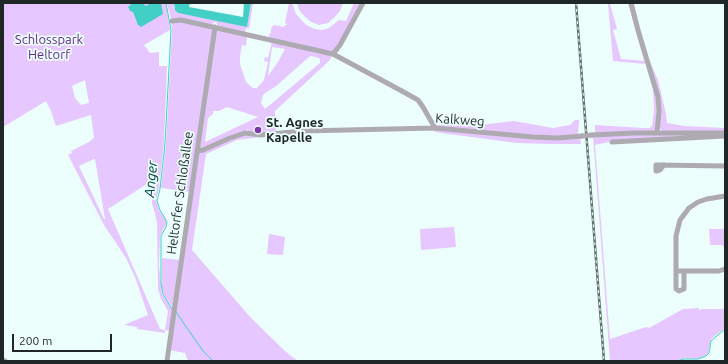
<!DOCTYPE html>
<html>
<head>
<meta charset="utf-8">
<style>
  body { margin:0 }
  #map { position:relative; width:728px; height:364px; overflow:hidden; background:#ecfffc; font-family:Ubuntu,sans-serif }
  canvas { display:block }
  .frame { position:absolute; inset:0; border:4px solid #1f2827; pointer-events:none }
  .scale { position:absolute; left:12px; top:334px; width:100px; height:18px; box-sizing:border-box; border:2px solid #1f2827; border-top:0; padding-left:5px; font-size:12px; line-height:14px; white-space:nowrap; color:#1f2827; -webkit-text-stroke:3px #ecfffc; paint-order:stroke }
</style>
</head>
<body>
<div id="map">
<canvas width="728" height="364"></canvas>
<div class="frame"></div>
<div class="scale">200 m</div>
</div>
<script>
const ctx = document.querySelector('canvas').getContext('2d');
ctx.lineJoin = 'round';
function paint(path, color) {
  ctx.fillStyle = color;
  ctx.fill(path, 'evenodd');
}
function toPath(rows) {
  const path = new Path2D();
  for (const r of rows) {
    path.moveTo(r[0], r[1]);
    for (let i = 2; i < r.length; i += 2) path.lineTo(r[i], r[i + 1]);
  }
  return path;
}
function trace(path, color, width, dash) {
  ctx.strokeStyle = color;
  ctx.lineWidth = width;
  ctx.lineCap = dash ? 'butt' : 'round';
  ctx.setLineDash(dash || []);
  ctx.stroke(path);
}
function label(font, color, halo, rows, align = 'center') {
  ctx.font = font + ' Ubuntu,sans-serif';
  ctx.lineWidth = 3.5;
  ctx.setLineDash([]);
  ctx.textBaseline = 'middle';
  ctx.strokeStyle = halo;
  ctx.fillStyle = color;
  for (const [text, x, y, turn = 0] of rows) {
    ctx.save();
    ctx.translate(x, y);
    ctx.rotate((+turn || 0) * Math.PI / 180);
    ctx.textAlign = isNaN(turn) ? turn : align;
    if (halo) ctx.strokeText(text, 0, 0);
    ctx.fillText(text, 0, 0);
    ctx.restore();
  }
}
const green = toPath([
  [3,3,166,3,170,30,144,45,150,53,159,52,159,66,167,66,164,143,159,188,156,200,159,210,166,220,166,224,160,236,159,266,162,294,173,311,170,331,165,330,165,333,137,329,137,327,124,325,148,315,135,277,126,258,104,225,68,155,72,153,71,151,89,142,94,138,91,115,56,126,51,111,46,101,3,127],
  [85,80,89,103,81,105,75,98,72,86],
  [94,159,95,159,105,219,104,219,79,166],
  [153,180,152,203,157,222,158,289,161,299,168,311,165,330,160,329,108,209],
  [167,3,174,3,174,8,178,13,247,26,251,3,253,3,249,29,246,28,245,33,218,26,216,22,214,22,212,25,171,20],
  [289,3,292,3,296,14,306,25,315,29,322,30,329,28,339,20,346,21,354,3,362,3,339,45,332,53,270,39,269,34,271,33,271,28,274,25,284,27,285,25,287,25,287,24,285,23],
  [297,3,343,3,340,11,334,18,328,23,319,25,311,22,305,17,299,10],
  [608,3,613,3,610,4,617,29,613,30,621,59,644,61,628,3,630,3,645,63,645,64,613,61],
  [176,20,211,29,213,31,191,192,161,188,166,144,172,29,171,22],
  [218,30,247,36,246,46,242,45,240,56,240,64,246,82,253,88,257,88,264,80,268,62,264,61,265,57,268,58,272,41,332,56,329,61,275,111,276,133,249,133,248,130,199,149,215,32],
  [272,47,285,49,278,62,268,76],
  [311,56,319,58,320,59,320,63,265,109,261,103,263,95,268,91,275,87,309,57],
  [227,107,258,117,205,142,208,118,213,114,213,111,219,111],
  [650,62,658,80,666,114,667,123,684,126,725,128,725,132,664,132,661,130,660,128,659,111],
  [646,65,647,66,657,97,656,128,654,131,595,134,595,125,644,128,650,128,652,126,654,111,653,89],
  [575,120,579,120,578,136,558,137,439,128,434,125,473,126,514,121,553,128,570,125],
  [435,129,532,138,580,137,581,144,550,144,517,143,441,133,435,132,434,131],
  [720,133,613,141,595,145,610,339,646,327,649,328,683,309,699,308,699,311,701,309,725,309,725,328,711,339,708,354,703,357,697,359,685,358,676,361,610,361,593,136],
  [241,135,260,137,237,140,206,154,192,250,251,318,286,352,298,361,188,361,185,353,169,350,199,153],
  [454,227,456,247,421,250,420,229],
  [709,229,725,229,725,248,722,245,710,245],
  [269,234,285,237,283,255,267,254],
  [162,258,180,260,173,308,164,295,162,287]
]);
const water = toPath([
  [132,3,142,3,146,6,148,5,150,3,161,3,163,14,141,27,137,24,137,22,133,12,130,11,128,7],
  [174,3,190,3,189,7,243,17,244,3,251,3,247,27,178,13,175,10]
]);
const stream = toPath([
  [166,3,171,30,165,144,160,189,157,201,160,210,167,222,166,227,161,236,161,283,163,294,172,309],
  [176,312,203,351,213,361],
  [677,361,684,359,698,359,706,356,709,353,711,341,725,329]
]);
const minor = toPath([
  [631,3,638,30,658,97,659,111,657,133],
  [172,21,181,20,333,54,400,90,418,100,423,107,435,128],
  [333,54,340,45,363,3],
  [592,135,634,133,725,133],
  [612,142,725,136],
  [197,151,203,150,230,138,245,133,261,135,302,131,435,128,533,137,558,138,582,136],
  [664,165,660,170,656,171,656,165,725,166],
  [676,271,719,271,725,269],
  [684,271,684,289,679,291,676,289,676,236,680,220,689,208,698,202,707,199,725,196],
  [3,360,5,361],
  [167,361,215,27]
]);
const rail = toPath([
  [576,3,604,361]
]);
const minorBridge = toPath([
  [582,136,592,135]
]);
const markers = [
  [258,130,4,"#7e37aa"]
];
const parkNames = [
  ["Schlosspark",49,40],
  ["Heltorf",49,55]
];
const streetNames = [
  ["Kalkweg",460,120,4],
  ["Heltorfer Schloßallee",180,193,-82]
];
const poiNames = [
  ["St. Agnes",266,123],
  ["Kapelle",266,138]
];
const waterNames = [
  ["Anger",151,179,-85]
];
paint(green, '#e6c7ff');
paint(water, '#42cfc5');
trace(stream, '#42cfc5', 1);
trace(minor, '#aeaab1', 5);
trace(rail, '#626f6d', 2.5);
trace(rail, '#ecfffc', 1, [3]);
trace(minorBridge, '#aeaab1', 5);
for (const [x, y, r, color] of markers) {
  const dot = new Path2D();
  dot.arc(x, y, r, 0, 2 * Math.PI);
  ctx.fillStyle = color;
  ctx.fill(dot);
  trace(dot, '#ecfffc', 1.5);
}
label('13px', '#632c86', '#ecfffc', parkNames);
label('13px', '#1f2827', '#ecfffc', streetNames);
label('bold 13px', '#1f2827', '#ecfffc', poiNames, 'left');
label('italic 14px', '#01433e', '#ecfffc', waterNames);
</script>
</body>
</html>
